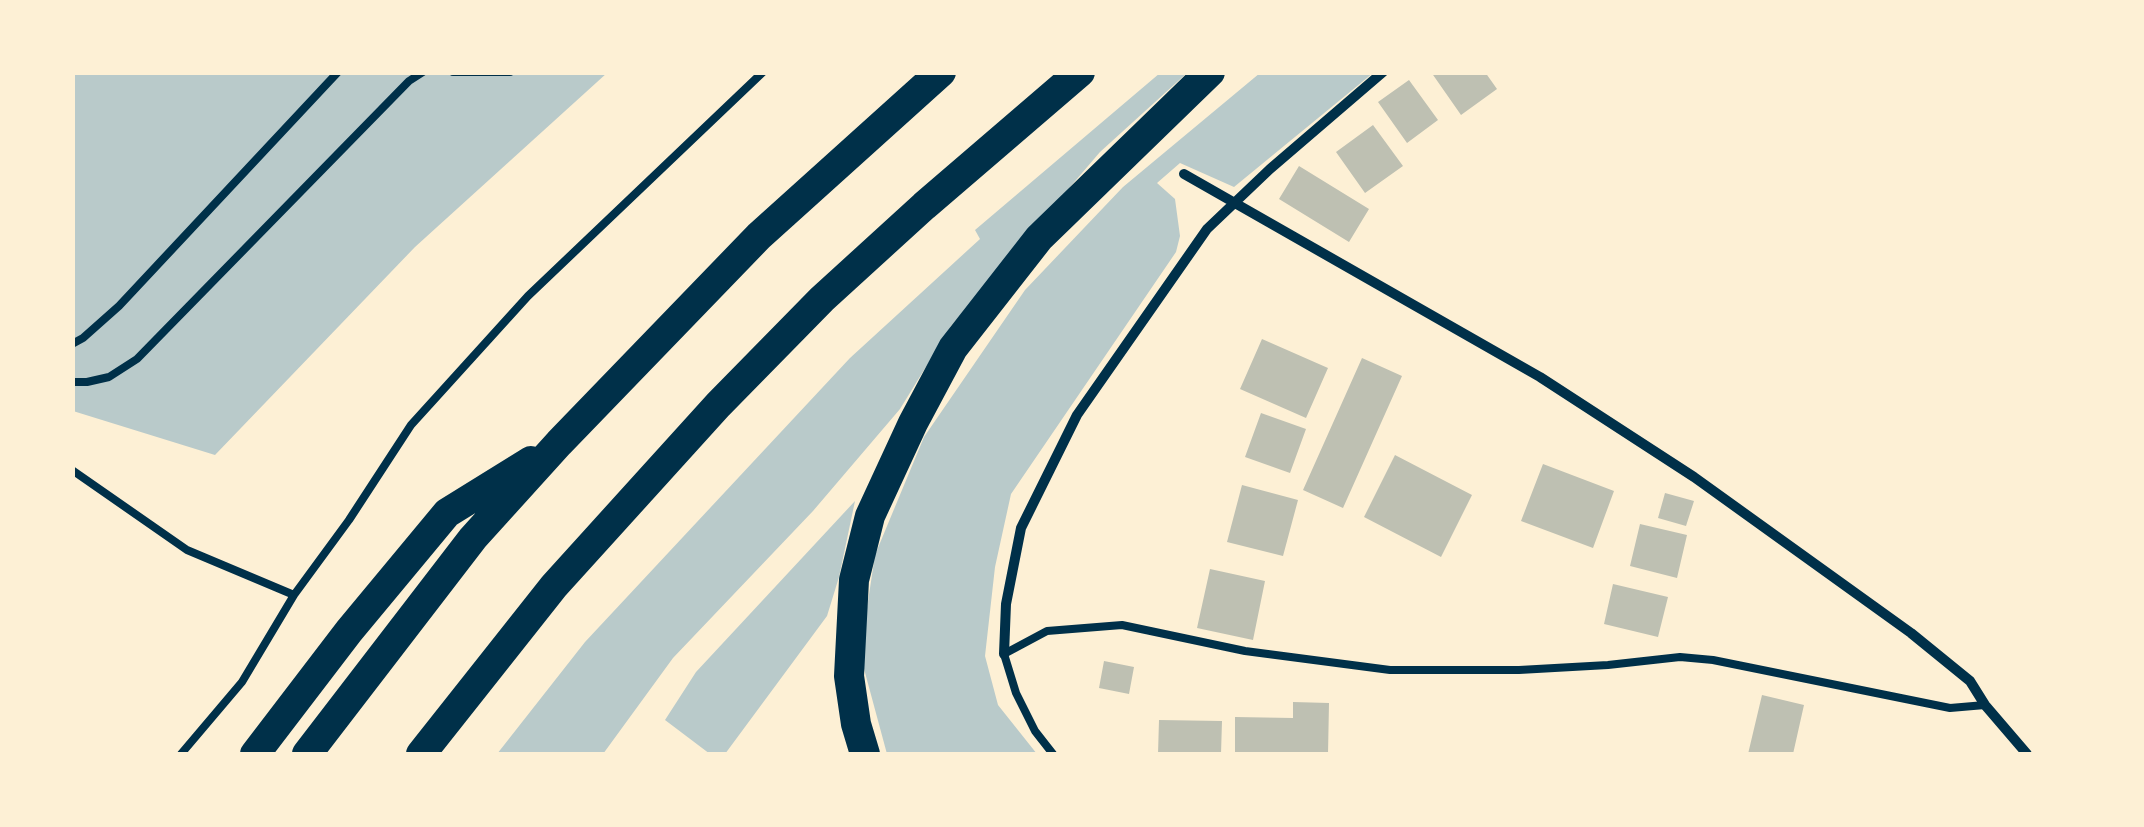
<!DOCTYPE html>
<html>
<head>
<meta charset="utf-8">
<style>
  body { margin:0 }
  #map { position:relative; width:2144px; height:827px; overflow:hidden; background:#fdf0d5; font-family:Barlow,sans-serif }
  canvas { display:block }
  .frame { position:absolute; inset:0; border:75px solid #fdf0d5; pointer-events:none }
</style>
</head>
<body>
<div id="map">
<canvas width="2144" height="827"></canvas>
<div class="frame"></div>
</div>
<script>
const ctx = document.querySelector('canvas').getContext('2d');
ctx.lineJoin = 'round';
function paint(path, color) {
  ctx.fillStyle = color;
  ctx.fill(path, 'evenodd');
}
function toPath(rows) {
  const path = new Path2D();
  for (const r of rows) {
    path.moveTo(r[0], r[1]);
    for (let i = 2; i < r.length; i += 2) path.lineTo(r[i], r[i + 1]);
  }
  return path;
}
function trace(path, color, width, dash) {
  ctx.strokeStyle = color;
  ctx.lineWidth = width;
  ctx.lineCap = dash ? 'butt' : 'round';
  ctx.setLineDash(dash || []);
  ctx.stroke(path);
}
const green = toPath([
  [73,73,607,73,415,247,215,455,73,411],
  [1160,73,1187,73,1100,152,951,326,900,409,813,511,673,658,603,754,497,754,585,642,850,358,980,239,975,230],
  [1260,73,1373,73,1234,187,1180,163,1157,183,1175,199,1180,236,1176,252,1011,494,995,567,985,656,998,705,1037,754,887,754,860,654,875,555,924,437,1025,290,1123,187],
  [855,501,839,577,827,616,725,754,710,754,665,720,696,672]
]);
const building = toPath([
  [1431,72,1485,72,1497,89,1461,115],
  [1409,80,1438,120,1407,143,1378,102],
  [1373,125,1403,166,1365,193,1336,152],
  [1299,166,1369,209,1349,242,1279,199],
  [1262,339,1328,368,1306,418,1240,389],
  [1362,358,1402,376,1343,508,1303,490],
  [1261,413,1306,429,1290,473,1245,457],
  [1395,455,1472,495,1441,557,1364,517],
  [1543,464,1614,491,1593,548,1521,521],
  [1242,485,1298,500,1283,556,1227,542],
  [1665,493,1694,501,1686,526,1658,518],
  [1640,524,1687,535,1677,578,1630,566],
  [1210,569,1265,581,1253,640,1197,628],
  [1613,584,1668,597,1658,637,1604,624],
  [1104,661,1134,667,1129,694,1099,688],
  [1762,695,1804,705,1793,754,1748,754],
  [1293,702,1329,703,1328,754,1235,754,1235,717,1293,718],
  [1159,720,1222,721,1221,754,1158,754]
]);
const service = toPath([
  [453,72,510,72],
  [72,344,83,338,119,306,338,72],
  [72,382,87,382,109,377,137,359,409,81,423,72],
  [72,470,187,550,294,595],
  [181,754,242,682,294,595,349,520,411,425,528,296,763,72],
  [1053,754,1035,731,1016,693,1004,654,1047,631,1122,625,1245,651,1390,670,1519,670,1608,665,1680,657,1713,660,1950,708,1985,705]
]);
const minor = toPath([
  [1184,174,1540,377,1694,477,1911,633,1970,681,1985,705,2027,754],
  [1004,654,1006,604,1021,528,1077,415,1207,229,1270,169,1383,72]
]);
const motorway = toPath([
  [255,754,349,631,447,513,531,461],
  [307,754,473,538,559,443,759,236,941,72],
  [421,754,554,586,718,405,822,299,924,206,1080,72],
  [865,754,856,724,849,676,854,580,870,516,913,423,953,348,1039,238,1210,72]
]);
paint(green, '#b9caca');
paint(building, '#bec0b2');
trace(service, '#003049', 8);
trace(minor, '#003049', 10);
trace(motorway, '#003049', 30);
</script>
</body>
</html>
